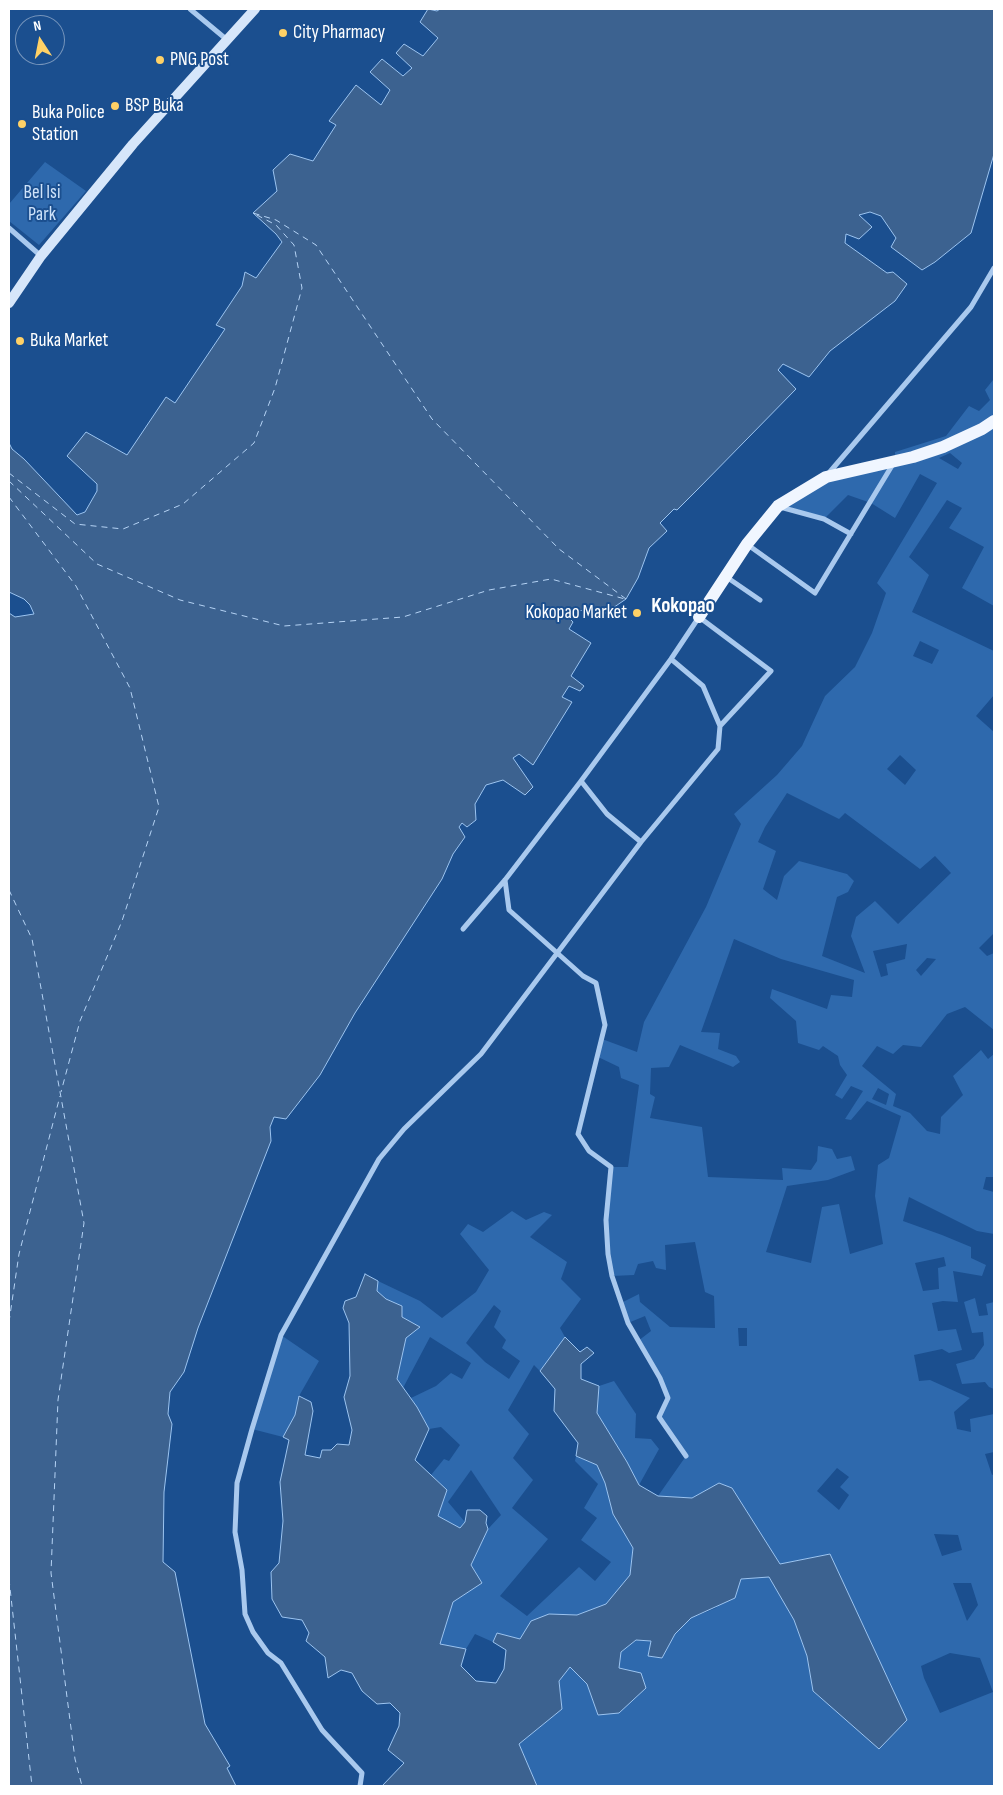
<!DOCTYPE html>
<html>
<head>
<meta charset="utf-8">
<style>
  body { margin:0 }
  #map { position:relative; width:1003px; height:1795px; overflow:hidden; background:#1b4f8f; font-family:"Sofia Sans Condensed",sans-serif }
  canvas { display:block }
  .frame { position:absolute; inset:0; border:10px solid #fff; pointer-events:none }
  .north { position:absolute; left:15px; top:15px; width:50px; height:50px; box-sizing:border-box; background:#1b4f8f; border:1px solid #7695bc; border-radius:50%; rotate:349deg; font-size:14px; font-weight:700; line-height:20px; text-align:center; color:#fff }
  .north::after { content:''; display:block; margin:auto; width:18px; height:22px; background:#ffd166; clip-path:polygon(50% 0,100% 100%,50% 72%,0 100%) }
</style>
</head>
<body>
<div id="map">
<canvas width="1003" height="1795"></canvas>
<div class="frame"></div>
<div class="north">N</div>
</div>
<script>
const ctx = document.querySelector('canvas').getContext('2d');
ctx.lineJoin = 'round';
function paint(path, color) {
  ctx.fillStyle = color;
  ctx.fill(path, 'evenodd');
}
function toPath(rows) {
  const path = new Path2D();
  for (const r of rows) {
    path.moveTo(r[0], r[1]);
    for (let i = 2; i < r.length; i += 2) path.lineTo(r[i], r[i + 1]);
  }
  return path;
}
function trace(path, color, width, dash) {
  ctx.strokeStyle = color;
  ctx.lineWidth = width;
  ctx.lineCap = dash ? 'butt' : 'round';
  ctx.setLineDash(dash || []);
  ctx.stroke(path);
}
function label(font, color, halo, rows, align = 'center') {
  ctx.font = font + ' "Sofia Sans Condensed",sans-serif';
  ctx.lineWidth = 4;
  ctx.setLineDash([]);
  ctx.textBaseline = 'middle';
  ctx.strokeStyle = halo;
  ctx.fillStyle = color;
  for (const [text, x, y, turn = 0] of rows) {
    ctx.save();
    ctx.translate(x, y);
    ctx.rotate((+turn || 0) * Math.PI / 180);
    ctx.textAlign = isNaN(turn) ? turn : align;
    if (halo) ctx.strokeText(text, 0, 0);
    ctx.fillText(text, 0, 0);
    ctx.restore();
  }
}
const green = toPath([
  [45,162,86,191,39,245,9,221,9,204],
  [993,380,994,381,994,606,962,588,984,547,949,528,962,508,947,500,909,557,929,575,912,612,994,651,994,695,976,716,994,732,994,933,979,948,987,956,994,953,994,1030,965,1007,947,1014,921,1047,903,1045,893,1054,877,1046,862,1066,896,1094,893,1106,910,1113,927,1131,940,1134,941,1117,963,1095,953,1076,981,1050,988,1059,994,1054,994,1177,986,1177,983,1189,994,1192,994,1234,977,1231,909,1197,903,1221,942,1235,971,1247,971,1258,986,1265,982,1276,953,1271,958,1302,943,1301,932,1303,938,1331,956,1329,962,1350,949,1353,942,1349,914,1355,919,1381,930,1380,970,1398,954,1412,957,1429,971,1432,970,1419,994,1414,994,1452,985,1454,992,1475,994,1474,994,1786,537,1786,519,1744,562,1709,559,1681,570,1667,587,1684,598,1715,618,1668,621,1652,636,1640,652,1641,662,1658,675,1634,691,1618,716,1608,741,1579,769,1576,794,1620,807,1656,813,1691,840,1714,780,1564,732,1488,719,1483,692,1498,658,1496,686,1456,659,1417,668,1398,638,1341,651,1331,645,1316,628,1323,621,1303,639,1294,640,1302,670,1327,715,1328,714,1296,705,1292,695,1242,665,1245,666,1270,656,1268,653,1261,638,1264,634,1275,612,1276,606,1220,611,1167,628,1167,639,1085,621,1078,619,1067,596,1056,602,1039,637,1052,644,1022,706,907,741,824,734,814,777,775,802,746,825,696,855,667,872,633,886,593,877,583,937,483,920,474,895,518,871,503,848,495,824,519,778,506,826,477,895,461,895,452,946,436,969,406,979,411,990,400,985,390],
  [950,453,962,463,958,469,939,458],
  [920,641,939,650,932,664,913,656],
  [900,755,916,770,905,785,887,769],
  [787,793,839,819,845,813,920,869,935,856,951,873,898,924,875,901,856,917,851,936,865,973,822,956,837,897,848,892,854,881,847,874,799,861,784,876,777,900,763,889,776,851,758,842,765,827],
  [734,939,781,959,854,980,852,997,831,995,827,1009,772,989,770,998,796,1021,798,1043,819,1050,823,1046,838,1056,840,1065,847,1075,835,1095,842,1099,851,1086,863,1091,845,1119,851,1120,867,1101,901,1116,889,1158,878,1165,875,1196,883,1244,850,1254,839,1204,822,1207,811,1263,766,1252,787,1186,828,1180,855,1170,851,1156,837,1159,832,1149,818,1146,817,1161,811,1170,782,1168,783,1180,708,1177,702,1127,650,1118,655,1097,650,1094,651,1068,669,1067,680,1045,733,1067,740,1062,736,1056,718,1049,720,1033,701,1032],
  [907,944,905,959,886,964,888,975,881,977,873,951],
  [927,958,936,959,921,976,916,970],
  [878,1088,889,1094,886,1105,872,1099],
  [944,1257,946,1266,938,1268,939,1289,923,1291,915,1263],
  [738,1328,747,1328,747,1346,739,1346],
  [837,1468,849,1477,840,1487,849,1495,839,1510,817,1491],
  [934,1534,958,1535,962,1550,942,1556],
  [953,1583,971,1583,978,1605,967,1621],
  [950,1653,980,1658,993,1692,940,1713,924,1678,921,1666],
  [512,1211,526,1220,544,1212,552,1215,530,1237,567,1262,561,1279,581,1299,560,1328,565,1337,540,1371,534,1365,508,1410,529,1434,513,1458,533,1480,512,1508,548,1539,500,1596,527,1616,579,1567,595,1581,611,1562,581,1540,597,1518,584,1508,598,1484,575,1461,576,1456,597,1465,605,1483,613,1514,633,1548,630,1575,606,1604,577,1615,549,1614,520,1639,497,1633,493,1642,475,1634,466,1649,440,1644,453,1602,482,1583,471,1565,488,1529,501,1515,471,1470,448,1502,465,1522,460,1528,438,1516,447,1490,431,1475,444,1459,449,1461,460,1445,441,1427,429,1429,411,1398,436,1386,451,1373,462,1379,471,1363,430,1337,403,1388,397,1379,406,1338,402,1317,402,1306,386,1299,376,1291,378,1281,420,1301,442,1318,476,1292,489,1270,460,1234,468,1224,483,1232],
  [494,1305,501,1311,494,1327,506,1340,502,1348,520,1361,509,1379,485,1362,466,1343],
  [975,1298,979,1316,988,1315,986,1304,994,1302,994,1389,989,1387,985,1382,962,1384,956,1364,974,1359,984,1345,983,1332,972,1333,964,1302],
  [281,1335,319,1361,299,1396,295,1415,283,1437,252,1429],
  [614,1381,636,1414,635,1438,651,1439,659,1449,639,1485,627,1462,597,1413,599,1386]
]);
const water = toPath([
  [428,9,437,11,440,9,994,9,994,154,971,233,935,262,922,270,891,247,896,238,881,216,870,212,859,215,872,227,859,239,846,234,845,243,887,273,893,272,907,284,895,301,830,351,809,377,783,364,778,370,796,389,697,490,677,510,674,509,660,523,667,531,649,548,638,578,626,599,604,614,584,608,581,611,577,608,570,619,573,622,569,629,591,643,571,676,584,686,580,691,569,686,562,697,572,702,533,765,519,754,513,758,533,787,525,795,503,780,486,785,475,804,476,820,467,827,462,823,459,827,465,837,453,854,442,879,355,1013,320,1075,286,1119,274,1117,270,1127,271,1141,198,1328,184,1372,170,1392,168,1414,172,1424,164,1492,163,1562,175,1572,205,1724,230,1766,227,1768,236,1786,9,1786,9,613,15,617,34,614,30,605,24,599,9,592,9,443,12,449,24,459,77,515,85,512,97,491,97,484,67,456,86,432,127,455,166,397,175,403,225,329,216,325,242,286,245,272,256,278,282,242,276,234,253,213,277,191,273,170,290,154,313,161,336,125,329,121,356,85,381,105,390,90,370,72,382,59,403,76,412,68,396,53,404,44,423,56,438,38,420,22,428,9],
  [365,1274,378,1281,377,1291,386,1299,402,1306,402,1317,420,1327,406,1338,397,1379,417,1407,429,1429,415,1460,447,1490,438,1516,460,1528,465,1522,467,1510,480,1510,487,1516,486,1523,488,1529,471,1565,482,1583,453,1602,440,1644,466,1649,461,1666,476,1681,496,1683,504,1669,506,1650,493,1642,497,1633,520,1639,531,1621,549,1614,577,1615,606,1604,630,1575,633,1548,613,1514,605,1483,597,1465,576,1456,578,1443,554,1411,555,1389,540,1371,565,1337,580,1352,587,1347,594,1353,581,1364,581,1379,599,1386,597,1413,627,1462,639,1485,658,1496,692,1498,719,1483,732,1488,780,1564,830,1554,907,1720,879,1749,813,1691,807,1656,794,1620,769,1577,741,1579,735,1598,691,1618,675,1634,662,1658,648,1656,651,1641,636,1640,621,1652,619,1668,641,1673,646,1688,619,1713,598,1715,587,1684,570,1667,559,1681,562,1709,519,1744,537,1786,382,1786,404,1763,388,1750,399,1726,400,1713,390,1703,377,1704,362,1691,352,1673,341,1670,328,1678,325,1657,306,1641,309,1633,302,1620,282,1617,272,1599,271,1572,279,1563,283,1521,280,1482,289,1440,283,1437,295,1415,299,1396,311,1402,313,1411,305,1455,320,1458,322,1450,331,1450,337,1444,349,1445,352,1430,344,1397,350,1376,349,1323,343,1308,345,1301,356,1297,365,1274]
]);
const ferry = toPath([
  [9,473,75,524,123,529,183,504,254,443,275,388,302,288,294,245,276,225,253,213,276,220,316,245,432,419,559,549,626,599],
  [9,481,97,564,180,600,284,626,403,617,489,590,551,579,625,599],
  [9,497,76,586,130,688,159,807,122,921,80,1021,61,1092],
  [9,890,32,939,84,1223,58,1400,51,1573,75,1759,82,1786],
  [9,1322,19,1254,60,1096],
  [9,1579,32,1786]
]);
const minor = toPath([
  [190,9,226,39],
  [9,228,41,256],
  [828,474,971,307,994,268],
  [780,507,824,519,851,534],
  [748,545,815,593,893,464],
  [725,576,760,600],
  [671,659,703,686,720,726],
  [505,880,509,910,583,976,596,983,605,1025,578,1134,589,1151,611,1167,606,1220,608,1254,612,1276,628,1323,660,1378,668,1398,659,1417,686,1456],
  [463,929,505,880,581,781],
  [360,1786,362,1773,322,1730,281,1663,268,1653,253,1632,245,1614,242,1570,235,1532,237,1483,252,1429,281,1335,379,1159,404,1129,481,1054,641,842,607,814,581,781,671,659,699,617,771,671,720,726,718,749,641,842]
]);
const secondary = toPath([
  [9,303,41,256,133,144,255,9]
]);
const primary = toPath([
  [699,617,747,544,778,506,826,477,913,457,943,447,982,429,994,421]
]);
const markers = [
  [283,33,5,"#ffd166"],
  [160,60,5,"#ffd166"],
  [115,106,5,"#ffd166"],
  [22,124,5,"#ffd166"],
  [20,341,5,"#ffd166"],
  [637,613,5,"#ffd166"]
];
const poiNames = [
  ["City Pharmacy",293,33],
  ["PNG Post",170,60],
  ["BSP Buka",125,106],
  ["Buka Police",32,113],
  ["Station",32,135],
  ["Buka Market",30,341],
  ["Kokopao Market",627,613,"right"]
];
const parkNames = [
  ["Bel Isi",42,193],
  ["Park",42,215]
];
const quarterNames = [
  ["Kokopao",683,607]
];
paint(green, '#2e69ad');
paint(water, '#3c6290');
trace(water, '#9cc4f0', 1);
trace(ferry, '#b5d3f5', 1, [6, 5]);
trace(minor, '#a9c9ee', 5);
trace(secondary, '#d6e6fa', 10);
trace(primary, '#f0f6ff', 12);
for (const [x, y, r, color] of markers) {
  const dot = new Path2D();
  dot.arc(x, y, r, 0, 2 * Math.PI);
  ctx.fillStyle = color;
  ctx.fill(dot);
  trace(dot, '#1b4f8f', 2);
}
label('19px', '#fff', '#1b4f8f', poiNames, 'left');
label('19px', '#cfe3fa', '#1b4f8f', parkNames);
label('bold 21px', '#fff', '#1b4f8f', quarterNames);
</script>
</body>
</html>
